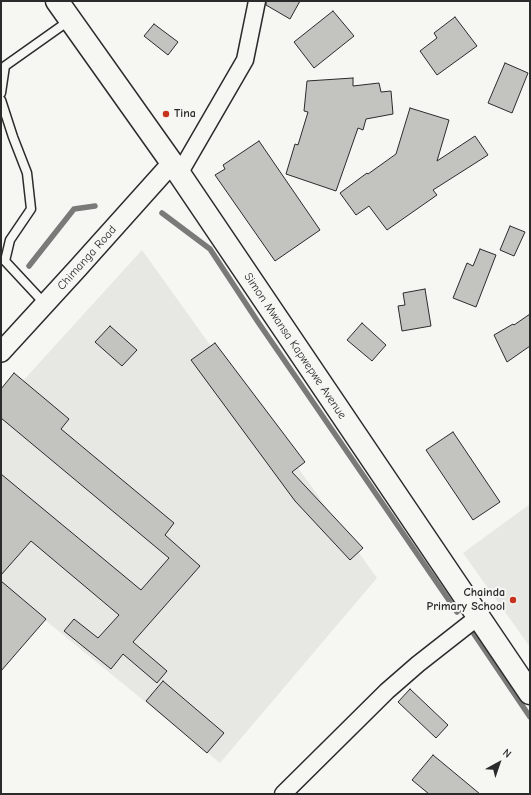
<!DOCTYPE html>
<html>
<head>
<meta charset="utf-8">
<style>
  body { margin:0 }
  #map { position:relative; width:531px; height:795px; overflow:hidden; background:#f6f6f2; font-family:"Comic Neue",sans-serif }
  canvas { display:block }
  .frame { position:absolute; inset:0; border:2px solid #2b2b2b; pointer-events:none }
  .north { position:absolute; left:479px; top:743px; width:40px; height:40px; -webkit-text-stroke:3px #f6f6f2; paint-order:stroke; rotate:40deg; font-size:11px; font-weight:700; line-height:16px; text-align:center; color:#2b2b2b }
  .north::after { content:''; display:block; margin:auto; width:14px; height:18px; background:#2b2b2b; clip-path:polygon(50% 0,100% 100%,50% 72%,0 100%) }
</style>
</head>
<body>
<div id="map">
<canvas width="531" height="795"></canvas>
<div class="frame"></div>
<div class="north">N</div>
</div>
<script>
const ctx = document.querySelector('canvas').getContext('2d');
ctx.lineJoin = 'round';
function paint(path, color) {
  ctx.fillStyle = color;
  ctx.fill(path, 'evenodd');
}
function toPath(rows) {
  const path = new Path2D();
  for (const r of rows) {
    path.moveTo(r[0], r[1]);
    for (let i = 2; i < r.length; i += 2) path.lineTo(r[i], r[i + 1]);
  }
  return path;
}
function trace(path, color, width, dash) {
  ctx.strokeStyle = color;
  ctx.lineWidth = width;
  ctx.lineCap = dash ? 'butt' : 'round';
  ctx.setLineDash(dash || []);
  ctx.stroke(path);
}
function label(font, color, halo, rows, align = 'center') {
  ctx.font = font + ' "Comic Neue",sans-serif';
  ctx.lineWidth = 4;
  ctx.setLineDash([]);
  ctx.textBaseline = 'middle';
  ctx.strokeStyle = halo;
  ctx.fillStyle = color;
  for (const [text, x, y, turn = 0] of rows) {
    ctx.save();
    ctx.translate(x, y);
    ctx.rotate((+turn || 0) * Math.PI / 180);
    ctx.textAlign = isNaN(turn) ? turn : align;
    if (halo) ctx.strokeText(text, 0, 0);
    ctx.fillText(text, 0, 0);
    ctx.restore();
  }
}
const built = toPath([
  [142,250,377,578,220,763,1,584,1,405],
  [530,504,530,647,463,553]
]);
const stream = toPath([
  [162,213,210,249,258,322,457,612],
  [29,266,74,209,95,206],
  [474,634,530,717]
]);
const building = toPath([
  [266,1,300,1,290,19,266,5,266,1],
  [333,11,354,36,314,68,294,42,333,11],
  [455,17,477,46,437,75,420,51,437,38,434,33,455,17],
  [154,24,178,42,168,55,144,36,154,24],
  [505,63,528,73,512,113,488,103,505,63],
  [353,78,353,86,379,83,381,92,391,91,393,114,366,119,363,130,358,128,336,191,286,174,295,144,298,145,308,112,304,111,307,81,353,78],
  [410,108,449,120,437,161,475,136,488,155,433,190,437,195,387,230,369,206,356,215,340,193,367,173,368,174,396,154,410,108],
  [259,141,320,230,275,261,215,175,225,169,223,165,259,141],
  [510,226,525,232,514,256,500,250,510,226],
  [480,249,496,255,476,307,453,298,467,263,473,266,480,249],
  [425,289,431,326,402,331,398,306,405,305,403,293,425,289],
  [530,314,530,346,507,362,494,335,513,324,514,325,530,314],
  [362,323,386,345,372,361,347,340,362,323],
  [110,326,137,350,122,366,95,342,110,326],
  [215,343,305,462,292,472,363,548,350,560,295,501,191,360,215,343],
  [14,373,69,419,61,429,174,523,165,535,200,566,133,642,167,671,157,683,123,654,111,669,64,631,74,619,98,638,119,615,31,541,1,575,1,474,141,590,169,558,1,418,1,389,14,373],
  [453,432,500,502,473,520,426,450,453,432],
  [1,581,46,619,1,671,1,581],
  [163,681,224,733,207,753,146,701,163,681],
  [410,689,448,725,436,738,398,702,410,689],
  [433,755,480,794,429,794,412,780,433,755]
]);
const service = toPath([
  [1,93,5,66,70,20],
  [1,100,13,137,27,173,31,209,10,240,5,261,45,304]
]);
const minor = toPath([
  [179,174,245,60,257,1],
  [283,794,387,691,418,664,478,617]
]);
const tertiary = toPath([
  [1,352,77,269,172,163]
]);
const secondary = toPath([
  [57,1,172,163,530,693]
]);
const markers = [
  [166,114,4,"#c8321e"],
  [513,600,4,"#c8321e"]
];
const poiNames = [
  ["Tina",174,114],
  ["Chainda",505,593,"right"],
  ["Primary School",505,607,"right"]
];
const streetNames = [
  ["Chimanga Road",87,258,-48],
  ["Simon Mwansa Kapwepwe Avenue",295,346,56]
];
paint(built, '#e7e7e3');
trace(stream, '#7a7a78', 5.5);
paint(building, '#c3c3c0');
trace(building, '#2b2b2b', 1);
trace(service, '#2b2b2b', 11);
trace(minor, '#2b2b2b', 19);
trace(tertiary, '#2b2b2b', 22);
trace(secondary, '#2b2b2b', 25);
trace(service, '#f6f6f2', 8);
trace(minor, '#f6f6f2', 16);
trace(tertiary, '#f6f6f2', 19);
trace(secondary, '#f6f6f2', 22);
for (const [x, y, r, color] of markers) {
  const dot = new Path2D();
  dot.arc(x, y, r, 0, 2 * Math.PI);
  ctx.fillStyle = color;
  ctx.fill(dot);
  trace(dot, '#f6f6f2', 1.5);
}
label('bold 12px', '#2b2b2b', '#f6f6f2', poiNames, 'left');
label('12px', '#2b2b2b', '#f6f6f2', streetNames);
</script>
</body>
</html>
